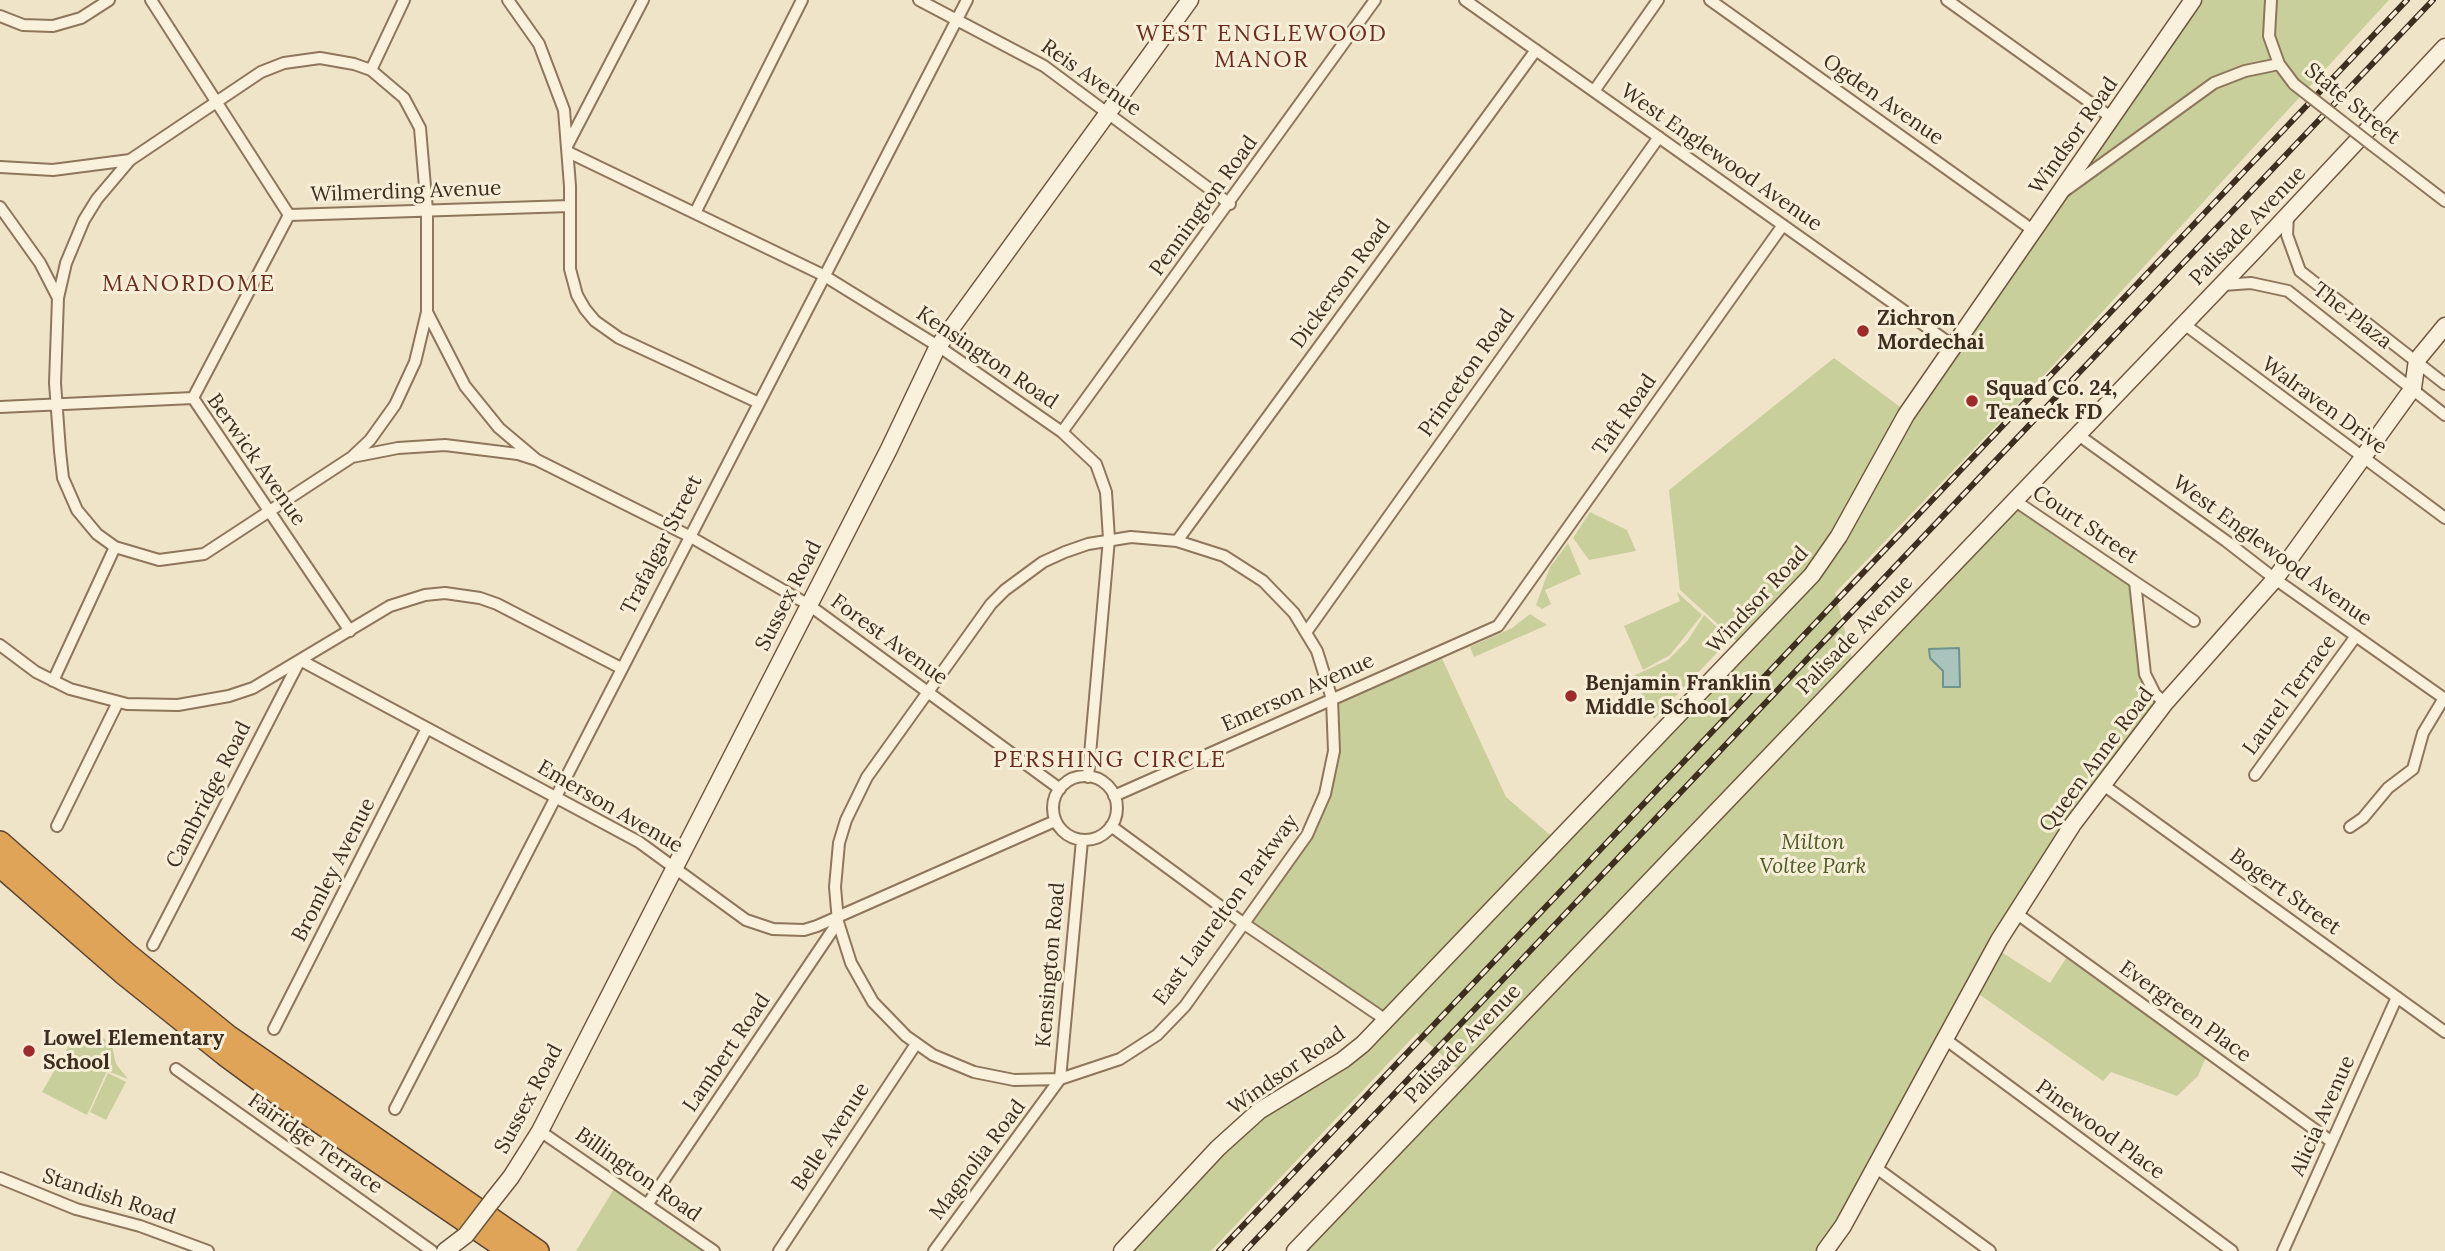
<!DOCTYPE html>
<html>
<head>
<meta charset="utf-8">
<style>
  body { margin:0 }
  canvas { display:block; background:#f0e4c8 }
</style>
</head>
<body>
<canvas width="2445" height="1251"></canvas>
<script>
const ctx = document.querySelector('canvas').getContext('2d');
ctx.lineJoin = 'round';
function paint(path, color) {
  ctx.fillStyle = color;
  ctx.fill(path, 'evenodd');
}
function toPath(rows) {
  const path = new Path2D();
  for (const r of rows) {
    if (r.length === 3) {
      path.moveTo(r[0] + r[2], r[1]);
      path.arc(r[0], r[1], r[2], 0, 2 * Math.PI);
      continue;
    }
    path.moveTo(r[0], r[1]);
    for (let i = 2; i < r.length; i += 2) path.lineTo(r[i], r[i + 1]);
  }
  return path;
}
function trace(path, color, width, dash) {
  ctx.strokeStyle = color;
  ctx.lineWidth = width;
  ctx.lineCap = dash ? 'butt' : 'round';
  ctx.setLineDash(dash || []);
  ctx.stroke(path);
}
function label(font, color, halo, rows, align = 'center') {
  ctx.font = font + ' Lora,serif';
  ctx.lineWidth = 6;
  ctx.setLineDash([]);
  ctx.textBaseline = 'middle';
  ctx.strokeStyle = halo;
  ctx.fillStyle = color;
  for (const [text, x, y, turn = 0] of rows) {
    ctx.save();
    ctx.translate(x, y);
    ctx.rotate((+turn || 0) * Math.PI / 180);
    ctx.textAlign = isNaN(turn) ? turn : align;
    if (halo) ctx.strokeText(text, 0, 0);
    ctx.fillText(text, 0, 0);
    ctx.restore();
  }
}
const green = toPath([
  [2193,0,2389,0,2024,397,1835,593,1854,666,2014,500,2135,582,2143,662,2165,703,1995,948,2050,983,2070,952,2208,1052,2198,1076,2177,1096,2111,1072,2103,1081,1973,990,1825,1251,1295,1251,1463,1074,1417,1033,1211,1251,1122,1251,1218,1148,1386,1021,1243,923,1307,835,1331,775,1332,699,1439,652,1506,797,1556,840,1743,647,1680,590,1669,490,1834,358,1907,412],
  [1590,512,1627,530,1636,551,1589,560,1573,538],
  [1568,543,1581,574,1545,590,1551,604,1542,609,1536,605,1550,567],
  [1677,592,1702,615,1670,655,1643,670,1624,626,1680,601],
  [1530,614,1547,625,1474,657,1470,647,1512,628],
  [1704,615,1730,639,1654,719,1633,676,1668,660,1688,640],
  [80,1032,95,1044,101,1036,112,1046,116,1064,128,1079,107,1071,87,1115,42,1092,72,1040],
  [108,1073,126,1082,106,1120,90,1112],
  [617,1184,714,1251,576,1251]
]);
const water = toPath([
  [1959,648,1960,687,1943,687,1943,671,1930,658,1929,649,1959,648]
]);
const street = toPath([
  [151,0,289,215,570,206],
  [508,0,539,44,564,110,570,186,570,269,577,295,585,309,595,321,619,338,757,402],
  [919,0,1044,66,1230,204],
  [1465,0,1955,347],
  [1710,0,2034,231],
  [1947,0,2112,118],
  [2271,0,2269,36,2279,64],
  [0,16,23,25,53,26,81,18,109,0],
  [371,70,404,0],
  [1594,91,1658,0],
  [2372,145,2445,201],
  [567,146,643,0],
  [568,152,823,275,941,348,1062,432,1096,464,1106,492,1109,539,1088,777],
  [0,167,53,170,130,160],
  [2066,190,2214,83,2245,71,2279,64,2294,84],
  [0,207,40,263,58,298],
  [695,213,802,0],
  [2288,215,2287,235,2300,271,2445,384],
  [2223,285,2251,283,2288,291,2445,415],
  [2184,324,2445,518],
  [193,398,289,215],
  [0,407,193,398,350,631],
  [1062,432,1375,0],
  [2077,434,2226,541,2275,579,2445,699],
  [353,456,370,440,395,405,415,362,427,312],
  [537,460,499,428,465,386,427,312,427,210,420,128,404,98,371,70,354,64,320,58,284,63,261,72,130,160,97,199,84,220,66,263,58,298,55,383,60,451,63,478,77,510,97,534,115,547,159,560,204,554,352,457,398,448,445,445,518,454,537,460,689,536,809,605,1060,789],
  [2014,500,2135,582,2145,674,2155,694,2165,703],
  [1131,537,1177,541,1224,556,1263,581,1294,613,1317,651,1332,699,1334,751,1325,794,1307,835,1185,1006,1157,1035,1120,1059,1060,1079,1014,1080,974,1072,933,1055,906,1036,873,1002,851,963,838,922,835,887,839,843,846,820,867,777,991,604,1005,590,1043,562,1065,552,1088,544,1131,537],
  [1177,541,1536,50],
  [2135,582,2194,621],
  [1307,631,1659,137],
  [0,645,36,672,70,689,127,704,178,705,229,696,253,688,390,606,425,595,445,593,480,598,497,604,621,668],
  [302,661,639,842,746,920,773,929,804,930,817,926,1055,821],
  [53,681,115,547],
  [2255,775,2356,636],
  [1085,808,32],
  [2102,784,2445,1032],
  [1114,796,1498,626,1783,225],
  [57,826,118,702],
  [1111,826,1243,923,1386,1020],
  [2350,827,2363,818,2388,788,2413,769,2423,733,2444,698],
  [2016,913,2332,1142],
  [153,945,298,664],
  [274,1029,427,728],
  [1945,1039,2232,1251],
  [176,1069,432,1251],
  [395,1109,967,0],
  [540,1131,714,1251],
  [1875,1167,1990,1251],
  [0,1178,76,1209,140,1226,208,1251],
  [647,1205,838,922],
  [779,1251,916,1044],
  [934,1251,1060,1079,1082,840],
  [2283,1251,2397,997]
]);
const secondary = toPath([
  [492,1201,511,1177,540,1131,889,449,937,348,1190,0],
  [445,1251,466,1235],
  [1122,1251,1218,1148,1259,1111,1343,1060,1363,1044,1812,575,1839,536,1906,415,2193,0],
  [1295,1251,2256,249,2445,47],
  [1825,1251,1843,1226,1999,940,2073,824,2165,703,2275,579,2413,388,2417,360,2445,326]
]);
const highway = toPath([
  [0,842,126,953,227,1035,538,1251],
  [0,866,125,975,225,1055,278,1094,509,1251]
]);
const rail = toPath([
  [1219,1251,2407,0],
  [1245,1251,2433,0]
]);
const streetBridge = toPath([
  [2294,84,2372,145]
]);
const secondaryBridge = toPath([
  [466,1235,492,1201]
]);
const markers = [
  [1863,331,7,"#9e2a2b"],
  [1972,401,7,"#9e2a2b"],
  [1571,696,7,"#9e2a2b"],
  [29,1051,7,"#9e2a2b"]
];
const streetNames = [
  ["Reis Avenue",1091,78,35],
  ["Ogden Avenue",1883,100,35],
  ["State Street",2352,104,39],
  ["Windsor Road",2074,136,-55],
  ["West Englewood Avenue",1721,158,35],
  ["Wilmerding Avenue",406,192,-2],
  ["Pennington Road",1204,206,-54],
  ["Palisade Avenue",2248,226,-46],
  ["Dickerson Road",1341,284,-54],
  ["The Plaza",2352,316,38],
  ["Kensington Road",987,358,34],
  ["Princeton Road",1467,373,-55],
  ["Walraven Drive",2324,406,36],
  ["Taft Road",1625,415,-55],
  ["Berwick Avenue",256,460,55],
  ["Court Street",2085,525,34],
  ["Trafalgar Street",662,545,-63],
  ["West Englewood Avenue",2272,551,36],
  ["Sussex Road",789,596,-63],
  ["Windsor Road",1758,600,-47],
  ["Palisade Avenue",1855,635,-46],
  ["Forest Avenue",889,640,36],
  ["Emerson Avenue",1298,693,-24],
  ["Laurel Terrace",2290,695,-54],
  ["Queen Anne Road",2097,760,-53],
  ["Cambridge Road",209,795,-63],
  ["Emerson Avenue",610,807,30],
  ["Bromley Avenue",334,870,-63],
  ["Bogert Street",2285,892,36],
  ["East Laurelton Parkway",1226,910,-54],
  ["Kensington Road",1051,965,-85],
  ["Evergreen Place",2185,1012,36],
  ["Palisade Avenue",1463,1044,-46],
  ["Lambert Road",727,1053,-56],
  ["Windsor Road",1287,1071,-35],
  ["Sussex Road",529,1099,-62],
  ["Alicia Avenue",2323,1116,-66],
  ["Pinewood Place",2100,1130,36],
  ["Belle Avenue",831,1137,-57],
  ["Fairidge Terrace",315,1144,35],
  ["Magnolia Road",978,1160,-53],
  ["Billington Road",638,1175,35],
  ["Standish Road",109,1197,18]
];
const poiNames = [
  ["Zichron",1877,319],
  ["Mordechai",1877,343],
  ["Squad Co. 24,",1986,389],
  ["Teaneck FD",1986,413],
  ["Benjamin Franklin",1585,684],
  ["Middle School",1585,708],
  ["Lowel Elementary",43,1039],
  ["School",43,1063]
];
const parkNames = [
  ["Milton",1813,843],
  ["Voltee Park",1813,867]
];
const neighbourhoodNames = [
  ["WEST ENGLEWOOD",1262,34],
  ["MANOR",1262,60],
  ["MANORDOME",189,284],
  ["PERSHING CIRCLE",1110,760]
];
paint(green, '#c9cf9b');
paint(water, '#a9c4bc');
trace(water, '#6f938a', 2);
trace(street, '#8d765c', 14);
trace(secondary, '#6f573f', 19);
trace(highway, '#5b4430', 24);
trace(street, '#faf1dc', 10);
trace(secondary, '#faf1dc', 16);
trace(highway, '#e0a458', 21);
trace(rail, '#3d2e20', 6);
trace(rail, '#f7eed8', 3.5, [10]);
trace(streetBridge, '#8d765c', 14, []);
trace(secondaryBridge, '#6f573f', 19, []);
trace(streetBridge, '#faf1dc', 10);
trace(secondaryBridge, '#faf1dc', 16);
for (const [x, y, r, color] of markers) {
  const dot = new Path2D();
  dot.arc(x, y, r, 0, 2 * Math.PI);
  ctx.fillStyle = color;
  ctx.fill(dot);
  trace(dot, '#f7eed8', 2.5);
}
label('21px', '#3d2e20', '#f7eed8', streetNames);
label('bold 21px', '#3d2e20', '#f7eed8', poiNames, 'left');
label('italic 21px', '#4d5a26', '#f7eed8', parkNames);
ctx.letterSpacing = '2px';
label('23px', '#6b2e1e', '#f7eed8', neighbourhoodNames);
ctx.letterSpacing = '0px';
</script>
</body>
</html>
